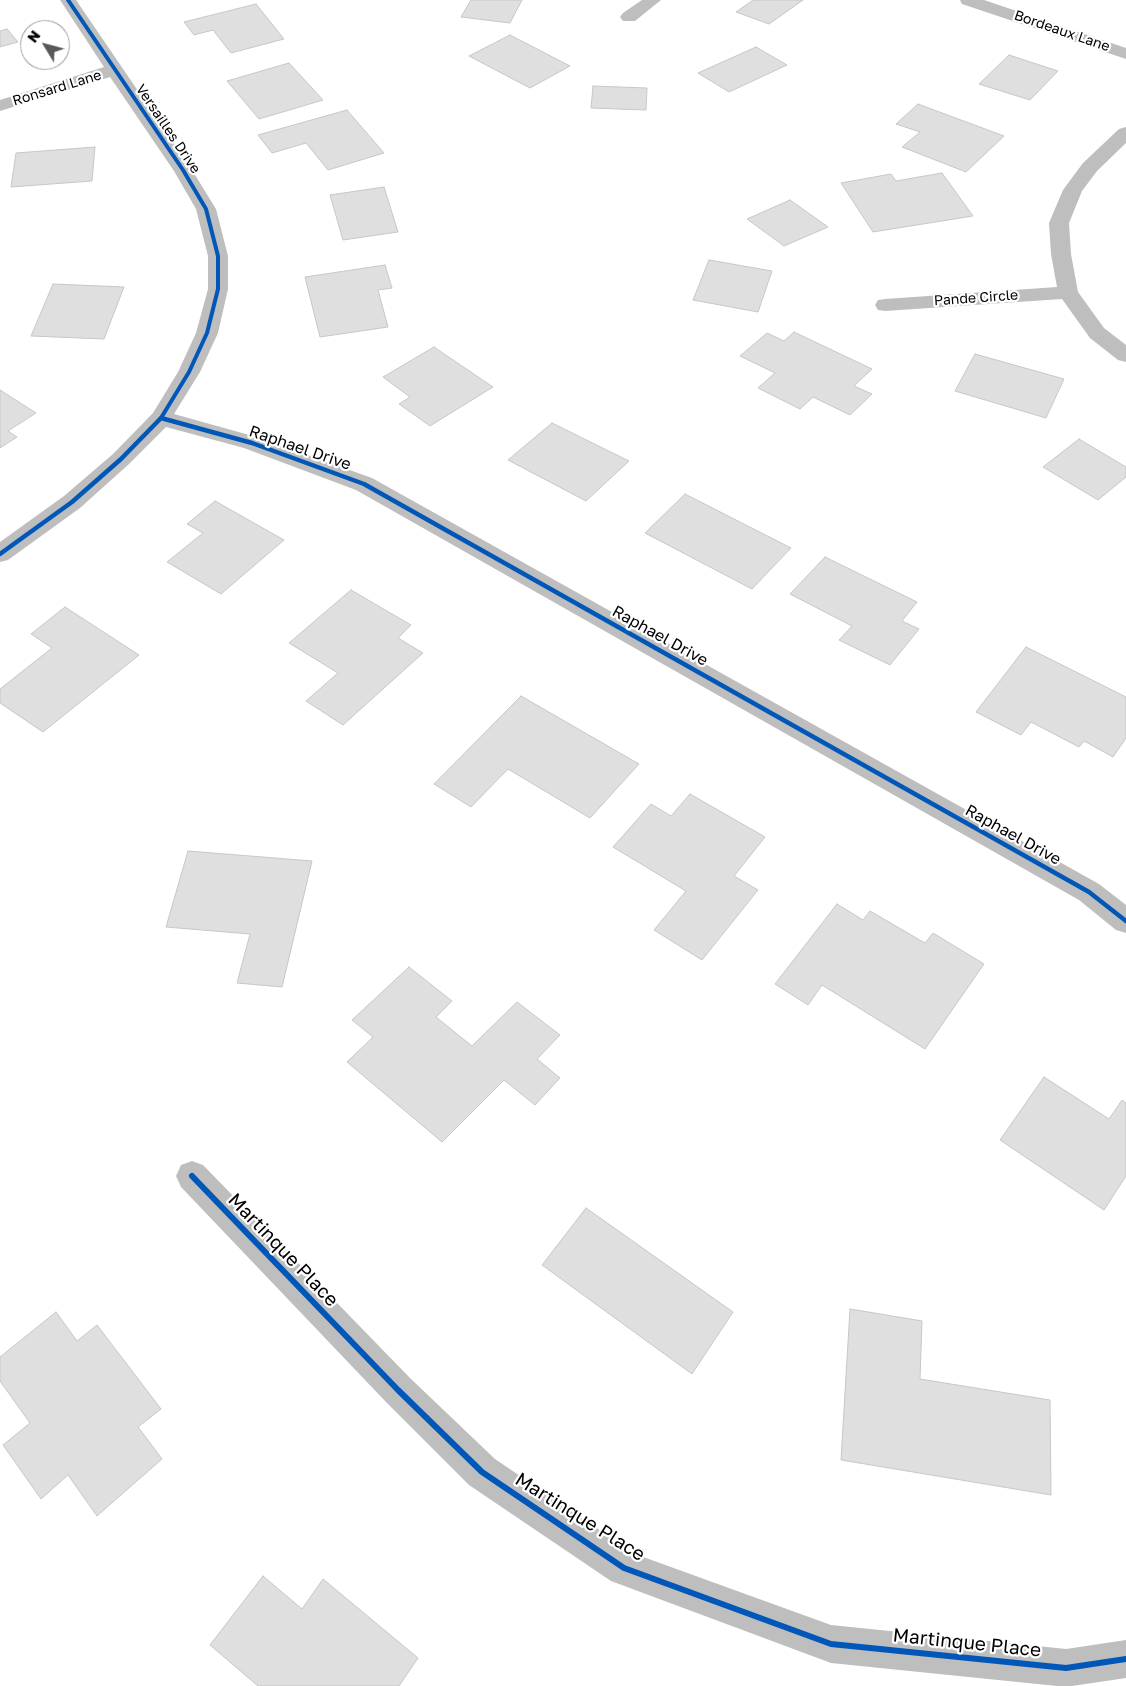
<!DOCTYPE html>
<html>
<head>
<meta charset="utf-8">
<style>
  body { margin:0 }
  #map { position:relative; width:1126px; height:1686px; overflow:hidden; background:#fff; font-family:"Golos Text",sans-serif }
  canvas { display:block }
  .north { position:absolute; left:20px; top:20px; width:50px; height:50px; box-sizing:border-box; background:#fff; border:1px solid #999; border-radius:50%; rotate:307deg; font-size:14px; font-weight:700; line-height:20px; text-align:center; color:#000 }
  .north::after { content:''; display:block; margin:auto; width:18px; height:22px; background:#595959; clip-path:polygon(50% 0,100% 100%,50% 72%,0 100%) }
</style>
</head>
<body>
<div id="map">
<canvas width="1126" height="1686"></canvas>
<div class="north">N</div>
</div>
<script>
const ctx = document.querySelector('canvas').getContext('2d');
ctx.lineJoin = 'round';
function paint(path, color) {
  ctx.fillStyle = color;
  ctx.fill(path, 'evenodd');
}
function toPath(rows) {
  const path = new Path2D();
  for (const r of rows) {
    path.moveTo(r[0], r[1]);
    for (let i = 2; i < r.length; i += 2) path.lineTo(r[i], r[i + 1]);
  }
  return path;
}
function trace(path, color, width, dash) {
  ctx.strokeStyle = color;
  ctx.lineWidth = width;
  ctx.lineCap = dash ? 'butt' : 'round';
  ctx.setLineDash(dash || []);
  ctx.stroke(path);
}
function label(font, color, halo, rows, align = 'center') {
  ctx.font = font + ' "Golos Text",sans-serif';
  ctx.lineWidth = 4.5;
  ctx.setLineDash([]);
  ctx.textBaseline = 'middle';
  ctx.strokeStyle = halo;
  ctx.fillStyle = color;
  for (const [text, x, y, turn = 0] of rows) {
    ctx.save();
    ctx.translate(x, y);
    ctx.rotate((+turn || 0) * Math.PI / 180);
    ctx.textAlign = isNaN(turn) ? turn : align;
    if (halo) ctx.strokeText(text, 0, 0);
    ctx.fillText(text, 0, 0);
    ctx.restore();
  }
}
const building = toPath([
  [471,0,522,0,510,23,461,17,471,0],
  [753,0,803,0,769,24,736,12,753,0],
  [256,4,284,39,231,53,213,30,194,35,184,22,256,4],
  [7,29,18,42,0,47,0,31,7,29],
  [510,35,570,66,530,88,469,56,510,35],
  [756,47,787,65,729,92,698,73,756,47],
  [1009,55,1058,71,1030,100,979,84,1009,55],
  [289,63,323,100,259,119,227,81,289,63],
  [593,86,647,88,646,110,591,108,593,86],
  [918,104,1004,136,966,172,902,147,920,132,896,124,918,104],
  [347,110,384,153,328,170,306,143,272,153,258,135,347,110],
  [95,147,92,181,11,187,16,153,95,147],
  [942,173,973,216,873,232,841,183,891,174,896,181,942,173],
  [384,187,398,232,343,240,330,195,384,187],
  [790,200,828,227,784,246,747,219,790,200],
  [709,260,772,271,758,312,693,300,709,260],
  [385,265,392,288,378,290,388,327,320,337,305,277,385,265],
  [53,284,124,287,104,339,31,336,53,284],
  [794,332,872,369,854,386,872,394,850,415,813,397,800,409,758,388,775,373,740,356,767,333,784,341,794,332],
  [434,347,493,387,430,426,399,404,410,397,383,377,434,347],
  [975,354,1064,379,1046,418,955,391,975,354],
  [0,390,36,413,8,431,17,437,0,448,0,390],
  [552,423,629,461,586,501,508,460,552,423],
  [1079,439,1126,467,1126,477,1098,500,1043,467,1079,439],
  [685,494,791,548,752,589,645,533,685,494],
  [215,501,284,540,221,594,167,562,203,533,187,524,215,501],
  [825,557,917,602,902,621,919,629,890,665,839,640,852,626,790,594,825,557],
  [351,590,411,625,398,638,423,653,343,725,306,701,338,673,289,643,351,590],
  [65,607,139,655,43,732,0,703,0,689,52,648,31,634,65,607],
  [1026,647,1126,697,1126,738,1113,757,1084,741,1079,747,1031,722,1021,735,976,712,1026,647],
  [521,696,639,764,590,818,508,769,471,807,434,784,521,696],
  [690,794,765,837,734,876,758,890,702,960,654,930,686,891,613,847,651,804,671,816,690,794],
  [188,851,312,861,282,987,237,983,250,934,166,927,188,851],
  [837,904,863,920,870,911,925,943,933,933,984,964,925,1049,822,985,808,1005,775,984,837,904],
  [409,967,452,1001,436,1017,472,1046,517,1002,560,1035,537,1059,560,1078,535,1105,504,1080,442,1142,347,1062,373,1037,352,1020,409,967],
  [1044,1077,1109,1119,1122,1100,1126,1103,1126,1176,1104,1210,1000,1140,1044,1077],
  [586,1208,733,1312,692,1374,542,1265,586,1208],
  [850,1309,922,1321,920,1379,1050,1400,1051,1495,841,1460,850,1309],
  [56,1312,77,1341,97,1325,161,1409,138,1427,162,1459,97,1516,68,1475,41,1499,3,1445,30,1423,0,1381,0,1357,56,1312],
  [263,1576,302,1609,323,1579,418,1658,399,1686,258,1686,210,1645,263,1576]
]);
const minor = toPath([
  [60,0,76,0,192,170,216,209,228,256,228,289,218,333,200,372,174,414,260,438,372,478,1099,884,1126,905,1126,933,1116,930,1079,900,356,490,244,448,166,427,129,464,80,508,8,560,0,562,0,542,64,496,113,454,153,413,178,372,196,333,208,289,208,256,196,209,174,171,110,77,0,111,0,100,104,67,60,0],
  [642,0,661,0,635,21,623,21,620,17,623,13,642,0],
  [960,0,984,0,1126,48,1126,59,962,4,960,0],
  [1126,127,1126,143,1097,171,1082,191,1069,223,1071,254,1078,292,1104,328,1126,345,1126,362,1118,360,1090,338,1062,299,885,311,878,310,875,305,878,300,885,299,1057,287,1051,254,1049,223,1063,190,1083,163,1119,129,1126,127],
  [192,1161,203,1165,410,1378,495,1459,635,1554,831,1625,1066,1649,1126,1640,1126,1678,1072,1686,1057,1686,831,1663,611,1581,469,1485,386,1402,181,1187,176,1176,181,1165,192,1161]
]);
const cyclewayFar2 = toPath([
  [68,0,183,170,206,209,218,256,218,289,207,333,189,372,161,418]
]);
const cyclewayFar1 = toPath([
  [161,418,252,443,364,484,1089,892,1126,921],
  [0,554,72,502,121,459,162,417]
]);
const cycleway = toPath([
  [192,1176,398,1390,482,1472,624,1568,831,1644,1066,1668,1126,1659]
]);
const farStreetnames = [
  ["Bordeaux Lane",1062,31,19],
  ["Ronsard Lane",57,88,-17],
  ["Versailles Drive",168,129,56],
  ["Pande Circle",976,298,-4]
];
const streetNames = [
  ["Raphael Drive",300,448,19],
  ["Raphael Drive",660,636,29],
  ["Raphael Drive",1013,835,29]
];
const nearStreetnames = [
  ["Martinque Place",283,1250,46],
  ["Martinque Place",580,1517,32],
  ["Martinque Place",967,1643,6]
];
paint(building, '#dfdfdf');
trace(building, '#c7c7c7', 1);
paint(minor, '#bebebe');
trace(cyclewayFar2, '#0057b8', 4);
trace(cyclewayFar1, '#0057b8', 4.5);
trace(cycleway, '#0057b8', 6);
label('14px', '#000', '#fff', farStreetnames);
label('16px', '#000', '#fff', streetNames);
label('19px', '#000', '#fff', nearStreetnames);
</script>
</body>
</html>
